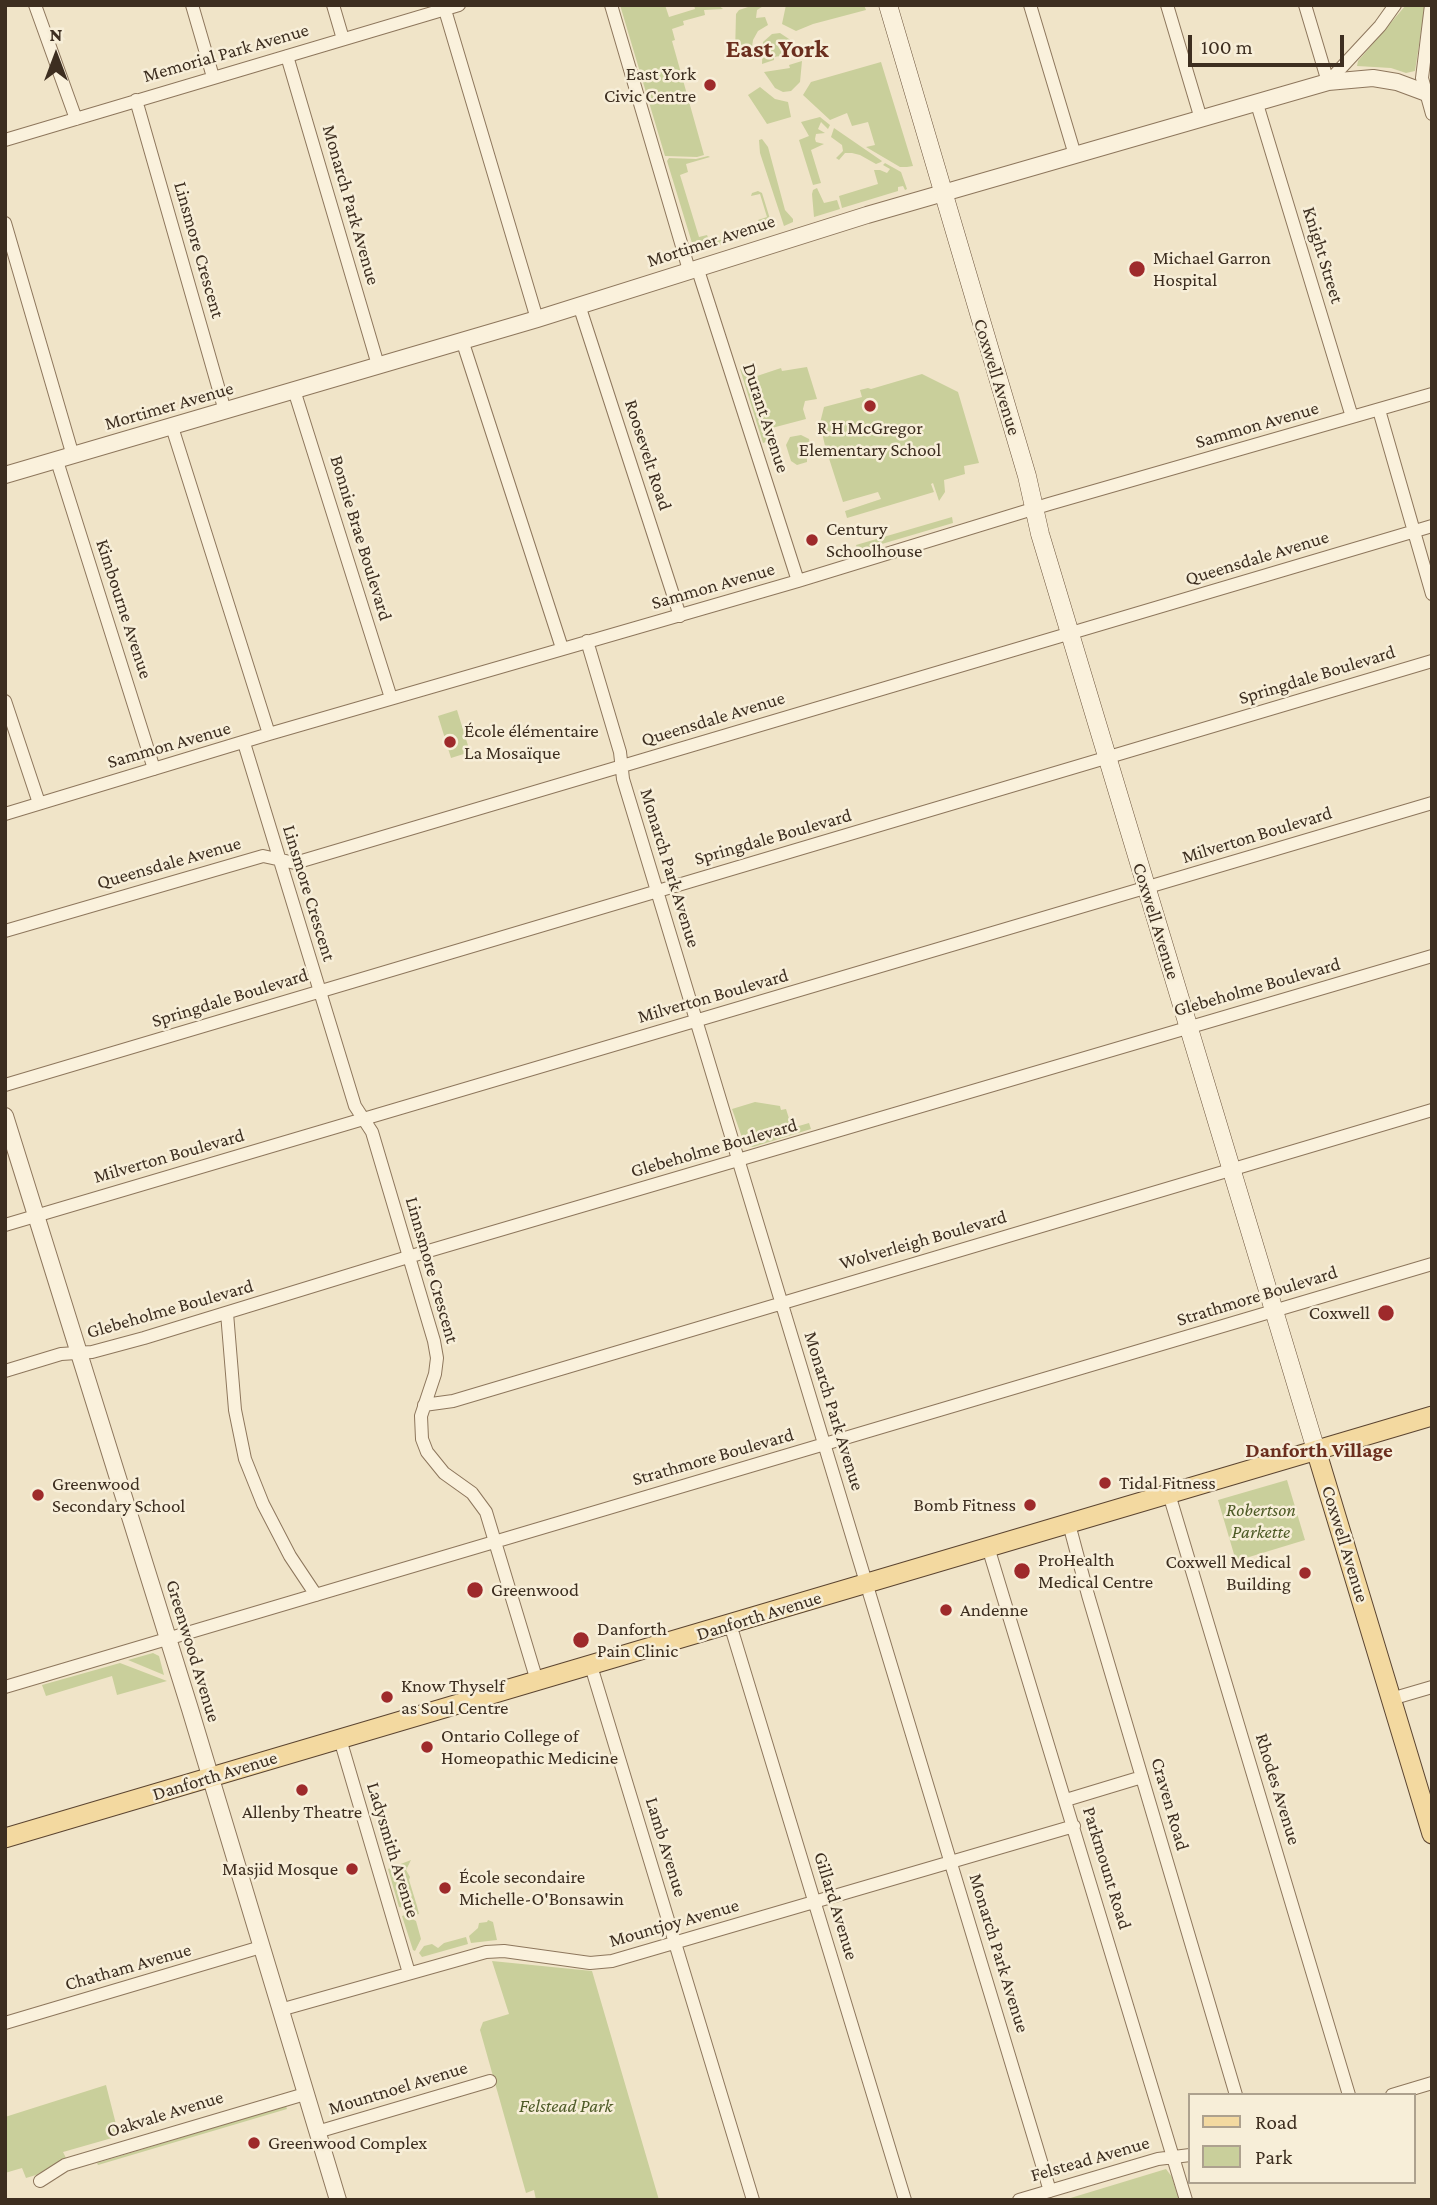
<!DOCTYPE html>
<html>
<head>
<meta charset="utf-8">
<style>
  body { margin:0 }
  #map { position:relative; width:1437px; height:2205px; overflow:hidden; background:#f0e4c8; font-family:"Crimson Pro",serif }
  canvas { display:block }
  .frame { position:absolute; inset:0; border:7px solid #3d2e20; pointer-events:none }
  .legend { position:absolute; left:1188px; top:2093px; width:228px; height:91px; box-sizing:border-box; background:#f7eed8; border:2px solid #ada18e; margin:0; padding:9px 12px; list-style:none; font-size:21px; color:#3d2e20 }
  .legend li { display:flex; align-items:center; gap:14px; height:35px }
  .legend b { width:35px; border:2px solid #ada18e }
  .north { position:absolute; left:21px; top:21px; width:70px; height:70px; -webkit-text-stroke:5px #f7eed8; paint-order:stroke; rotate:0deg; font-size:19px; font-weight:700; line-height:28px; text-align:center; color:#3d2e20 }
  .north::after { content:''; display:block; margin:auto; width:24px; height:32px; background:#3d2e20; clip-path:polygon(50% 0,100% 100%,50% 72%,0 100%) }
  .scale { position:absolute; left:1188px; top:35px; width:156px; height:32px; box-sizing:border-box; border:4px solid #3d2e20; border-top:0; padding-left:9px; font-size:21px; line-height:24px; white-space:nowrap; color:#3d2e20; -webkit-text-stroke:5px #f7eed8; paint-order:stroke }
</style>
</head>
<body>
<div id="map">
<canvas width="1437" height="2205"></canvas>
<div class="frame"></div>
<ul class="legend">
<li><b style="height:9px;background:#f3d9a0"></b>Road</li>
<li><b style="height:19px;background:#c9cf9b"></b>Park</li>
</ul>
<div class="north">N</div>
<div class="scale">100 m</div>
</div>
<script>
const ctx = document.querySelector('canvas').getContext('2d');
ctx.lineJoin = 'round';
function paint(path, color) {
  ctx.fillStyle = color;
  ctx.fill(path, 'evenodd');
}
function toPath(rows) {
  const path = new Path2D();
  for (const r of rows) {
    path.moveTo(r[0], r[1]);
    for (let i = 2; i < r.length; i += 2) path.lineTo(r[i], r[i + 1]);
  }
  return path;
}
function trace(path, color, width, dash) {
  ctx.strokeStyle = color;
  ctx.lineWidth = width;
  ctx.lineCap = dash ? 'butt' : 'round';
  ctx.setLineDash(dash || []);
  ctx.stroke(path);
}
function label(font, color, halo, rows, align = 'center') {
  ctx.font = font + ' "Crimson Pro",serif';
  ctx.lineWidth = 5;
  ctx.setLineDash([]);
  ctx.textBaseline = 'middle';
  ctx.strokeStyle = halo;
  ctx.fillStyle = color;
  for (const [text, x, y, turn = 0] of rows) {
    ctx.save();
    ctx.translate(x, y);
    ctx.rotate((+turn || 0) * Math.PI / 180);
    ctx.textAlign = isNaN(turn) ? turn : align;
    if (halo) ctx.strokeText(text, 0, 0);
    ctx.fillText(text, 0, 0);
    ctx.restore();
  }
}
const green = toPath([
  [620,5,665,5,669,17,695,9,694,5,718,5,723,9,704,10,705,15,683,21,684,25,672,29,675,40,672,41,704,155,697,157,665,156],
  [754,5,765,5,757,10,756,18,765,17,768,25,758,31,753,40,751,54,735,54,736,14,739,10],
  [786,5,864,5,866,10,813,24,796,31,782,24],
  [1406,5,1425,5,1415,71,1406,73,1391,68,1357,66,1358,61],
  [780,33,792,41,799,53,774,57,774,60,762,64,763,42,772,34],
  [802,61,800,82,791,91,783,92,775,88,764,72,790,68,789,65],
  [881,62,913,166,907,167,900,167,866,147,875,145,868,122,852,126,847,113,830,120,803,95,811,82],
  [760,87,775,99,788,102,791,117,767,124,748,95],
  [820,117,830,125,828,129,821,122,818,129,825,133,816,134,815,139,816,142,824,144,811,150,821,183,813,185,799,140,809,136,801,122],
  [834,128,882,161,881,162,876,164,860,155,852,153,845,153,839,160,836,158,843,151,842,145,831,137],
  [762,139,768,147,785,210,793,219,793,222,784,226,760,153,759,140],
  [708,156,710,157,686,164,688,172,680,175,699,237,707,235,710,243,760,228,758,220,767,217,760,194,751,196,752,193,758,191,762,193,770,219,768,230,709,248,700,248,692,243,667,161,669,158,696,159],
  [885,163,901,172,907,189,905,190,903,186,898,187,898,191,842,208,839,196,878,184,874,170,880,170,887,173,890,169,883,165],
  [817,188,824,203,837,200,840,209,814,217,812,194,813,190],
  [807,367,817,399,805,401,803,409,806,419,768,429,770,431,766,442,763,443,740,369,754,377,781,368,782,371],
  [922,374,958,392,979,463,964,466,965,474,944,480,945,492,939,501,933,483,931,484,934,492,847,518,845,511,881,499,878,492,843,502,825,446,820,423,824,407,862,397,860,390,868,388,871,389],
  [801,435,809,439,811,449,807,452,807,462,797,465,791,461,786,445,790,437],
  [952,517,953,523,858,551,856,545],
  [457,710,470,752,451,758,438,716],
  [755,1102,780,1106,781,1110,786,1109,792,1128,809,1123,811,1129,753,1147,745,1146,732,1109],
  [1287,1480,1305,1540,1236,1561,1218,1500],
  [153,1653,159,1656,164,1675,128,1660],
  [120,1663,167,1681,117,1695,112,1676,46,1696,42,1685],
  [411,1860,406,1870,410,1877,409,1880,417,1906,419,1914,415,1915,408,1909,399,1907,388,1869],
  [405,1915,416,1921,421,1939,415,1951,413,1950,402,1916],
  [488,1920,493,1922,497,1940,471,1943,469,1936,478,1928,479,1923,487,1922],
  [466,1937,468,1944,422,1957,419,1953,424,1946,432,1944,438,1948,444,1943],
  [492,1961,592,1971,659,2200,536,2200,534,2190,526,2193,480,2030,483,2022,509,2014],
  [106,2085,119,2136,63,2152,66,2158,36,2175,26,2178,22,2168,5,2173,5,2117],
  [286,2106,287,2109,98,2165,97,2163],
  [1166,2169,1172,2177,1179,2200,1064,2200]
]);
const minor = toPath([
  [35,5,76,119],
  [192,5,213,77],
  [333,5,343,39],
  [611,5,689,270],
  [1030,5,1075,155],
  [1167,5,1201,119],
  [1305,5,1328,82,1380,26,1395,5],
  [1431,5,1422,78,1432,114],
  [445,10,537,319],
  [287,56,378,365],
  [136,100,225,411],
  [1257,104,1352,417],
  [5,140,459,5],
  [5,223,73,456],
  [697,267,798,581],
  [579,305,680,616],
  [462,340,562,648],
  [294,390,391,698],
  [1379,410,1432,594],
  [172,427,269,734],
  [57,461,154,769],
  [587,641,620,752,623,779,657,891,1050,2191],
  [5,701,39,803],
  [244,743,355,1106,372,1132,434,1341,437,1358,435,1374,421,1416,422,1439,427,1452,444,1473,472,1493,486,1512,537,1681],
  [5,814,269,734,798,581,1049,504,1432,394],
  [5,931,263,856,295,863,1432,526],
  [5,1085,1432,661],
  [5,1225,1432,803],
  [227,1313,235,1410,245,1459,263,1504,290,1556,316,1595],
  [5,1371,61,1354,92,1352,144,1338,408,1257,1432,956],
  [424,1405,453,1401,1432,1110],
  [1169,1494,1349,2095],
  [1069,1524,1088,1595,1236,2095],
  [988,1547,1186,2200],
  [730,1624,905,2200],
  [591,1666,753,2200],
  [5,1687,1432,1264],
  [1391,1699,1432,1687],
  [340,1739,409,1973],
  [1066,1800,1142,1777],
  [280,2010,486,1952,504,1951,590,1963,612,1961,1074,1826],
  [5,2023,261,1947],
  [1392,2095,1432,2083],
  [317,2132,490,2081],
  [40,2181,65,2165,305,2094],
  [1019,2200,1158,2159,1190,2155]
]);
const tertiary = toPath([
  [5,475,537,319,867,215,1328,82,1373,78,1397,82,1432,95],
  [5,1116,190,1709,338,2200]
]);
const secondary = toPath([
  [888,5,1027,476,1040,534,1316,1450]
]);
const primary = toPath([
  [1316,1450,1432,1834],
  [5,1838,1432,1416]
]);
const markers = [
  [710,85,7,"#9e2a2b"],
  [1137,269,9,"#9e2a2b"],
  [870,406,7,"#9e2a2b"],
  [812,540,7,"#9e2a2b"],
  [450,742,7,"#9e2a2b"],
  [1386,1313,9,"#9e2a2b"],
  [1105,1483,7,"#9e2a2b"],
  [38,1495,7,"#9e2a2b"],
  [1030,1505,7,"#9e2a2b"],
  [1022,1571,9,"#9e2a2b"],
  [1305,1573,7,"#9e2a2b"],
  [475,1590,9,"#9e2a2b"],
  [946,1610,7,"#9e2a2b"],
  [581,1640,9,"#9e2a2b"],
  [387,1697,7,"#9e2a2b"],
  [427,1747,7,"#9e2a2b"],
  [302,1790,7,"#9e2a2b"],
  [352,1869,7,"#9e2a2b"],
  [445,1888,7,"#9e2a2b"],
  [254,2143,7,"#9e2a2b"]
];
const streetNames = [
  ["Memorial Park Avenue",226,53,-16],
  ["Monarch Park Avenue",351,205,74],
  ["Mortimer Avenue",711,241,-18],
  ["Linsmore Crescent",199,250,74],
  ["Knight Street",1323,255,73],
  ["Coxwell Avenue",997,377,73],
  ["Mortimer Avenue",169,406,-16],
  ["Durant Avenue",766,418,72],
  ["Sammon Avenue",1257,425,-16],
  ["Roosevelt Road",648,455,72],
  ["Bonnie Brae Boulevard",361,538,73],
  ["Queensdale Avenue",1257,558,-17],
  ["Sammon Avenue",713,586,-16],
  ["Kimbourne Avenue",124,609,72],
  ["Springdale Boulevard",1317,675,-17],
  ["Queensdale Avenue",713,719,-17],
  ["Sammon Avenue",169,745,-16],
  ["Milverton Boulevard",1257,835,-17],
  ["Springdale Boulevard",773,837,-16],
  ["Queensdale Avenue",169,863,-16],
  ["Monarch Park Avenue",670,868,73],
  ["Linsmore Crescent",309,893,73],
  ["Coxwell Avenue",1156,921,73],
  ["Glebeholme Boulevard",1257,987,-16],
  ["Milverton Boulevard",713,996,-16],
  ["Springdale Boulevard",230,998,-17],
  ["Glebeholme Boulevard",714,1148,-16],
  ["Milverton Boulevard",169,1156,-16],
  ["Wolverleigh Boulevard",923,1240,-16],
  ["Linnsmore Crescent",432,1270,74],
  ["Strathmore Boulevard",1257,1296,-17],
  ["Glebeholme Boulevard",170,1309,-16],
  ["Monarch Park Avenue",834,1411,73],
  ["Strathmore Boulevard",713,1457,-16],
  ["Coxwell Avenue",1345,1544,73],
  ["Danforth Avenue",759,1616,-17],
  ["Greenwood Avenue",193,1651,73],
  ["Danforth Avenue",215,1776,-17],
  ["Rhodes Avenue",1278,1789,73],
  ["Craven Road",1170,1804,74],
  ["Lamb Avenue",666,1847,73],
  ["Ladysmith Avenue",393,1850,73],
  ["Parkmount Road",1107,1868,73],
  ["Gillard Avenue",836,1906,73],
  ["Mountjoy Avenue",674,1923,-16],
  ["Monarch Park Avenue",999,1953,73],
  ["Chatham Avenue",128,1967,-16],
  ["Mountnoel Avenue",398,2088,-17],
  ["Oakvale Avenue",165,2114,-17],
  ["Felstead Avenue",1090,2159,-16]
];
const poiNames = [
  ["East York",696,74,"right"],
  ["Civic Centre",696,96,"right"],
  ["Michael Garron",1153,258],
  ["Hospital",1153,280],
  ["R H McGregor",870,428,"center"],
  ["Elementary School",870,450,"center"],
  ["Century",826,529],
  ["Schoolhouse",826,551],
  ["École élémentaire",464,731],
  ["La Mosaïque",464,753],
  ["Coxwell",1370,1313,"right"],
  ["Tidal Fitness",1119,1483],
  ["Greenwood",52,1484],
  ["Secondary School",52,1506],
  ["Bomb Fitness",1016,1505,"right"],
  ["ProHealth",1038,1560],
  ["Medical Centre",1038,1582],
  ["Coxwell Medical",1291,1562,"right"],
  ["Building",1291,1584,"right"],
  ["Greenwood",491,1590],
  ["Andenne",960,1610],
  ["Danforth",597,1629],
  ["Pain Clinic",597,1651],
  ["Know Thyself",401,1686],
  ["as Soul Centre",401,1708],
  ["Ontario College of",441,1736],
  ["Homeopathic Medicine",441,1758],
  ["Allenby Theatre",302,1812,"center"],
  ["Masjid Mosque",338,1869,"right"],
  ["École secondaire",459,1877],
  ["Michelle-O'Bonsawin",459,1899],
  ["Greenwood Complex",268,2143]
];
const parkNames = [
  ["Robertson",1261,1510],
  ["Parkette",1261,1532],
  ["Felstead Park",566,2106]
];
const neighbourhoodNames = [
  ["Danforth Village",1319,1451]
];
const districtNames = [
  ["East York",777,49]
];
paint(green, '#c9cf9b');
trace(minor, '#8d765c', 14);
trace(tertiary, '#8d765c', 18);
trace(secondary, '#6f573f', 19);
trace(primary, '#5b4430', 21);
trace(minor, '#faf1dc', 12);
trace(tertiary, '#faf1dc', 16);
trace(secondary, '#faf1dc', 18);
trace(primary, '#f3d9a0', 19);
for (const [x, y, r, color] of markers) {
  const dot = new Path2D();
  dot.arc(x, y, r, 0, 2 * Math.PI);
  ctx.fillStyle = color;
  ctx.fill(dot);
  trace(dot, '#f7eed8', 2.5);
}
label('19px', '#3d2e20', '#f7eed8', streetNames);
label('19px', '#3d2e20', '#f7eed8', poiNames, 'left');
label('italic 19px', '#4d5a26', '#f7eed8', parkNames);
label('bold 21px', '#6b2e1e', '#f7eed8', neighbourhoodNames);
label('bold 26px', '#6b2e1e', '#f7eed8', districtNames);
</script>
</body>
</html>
